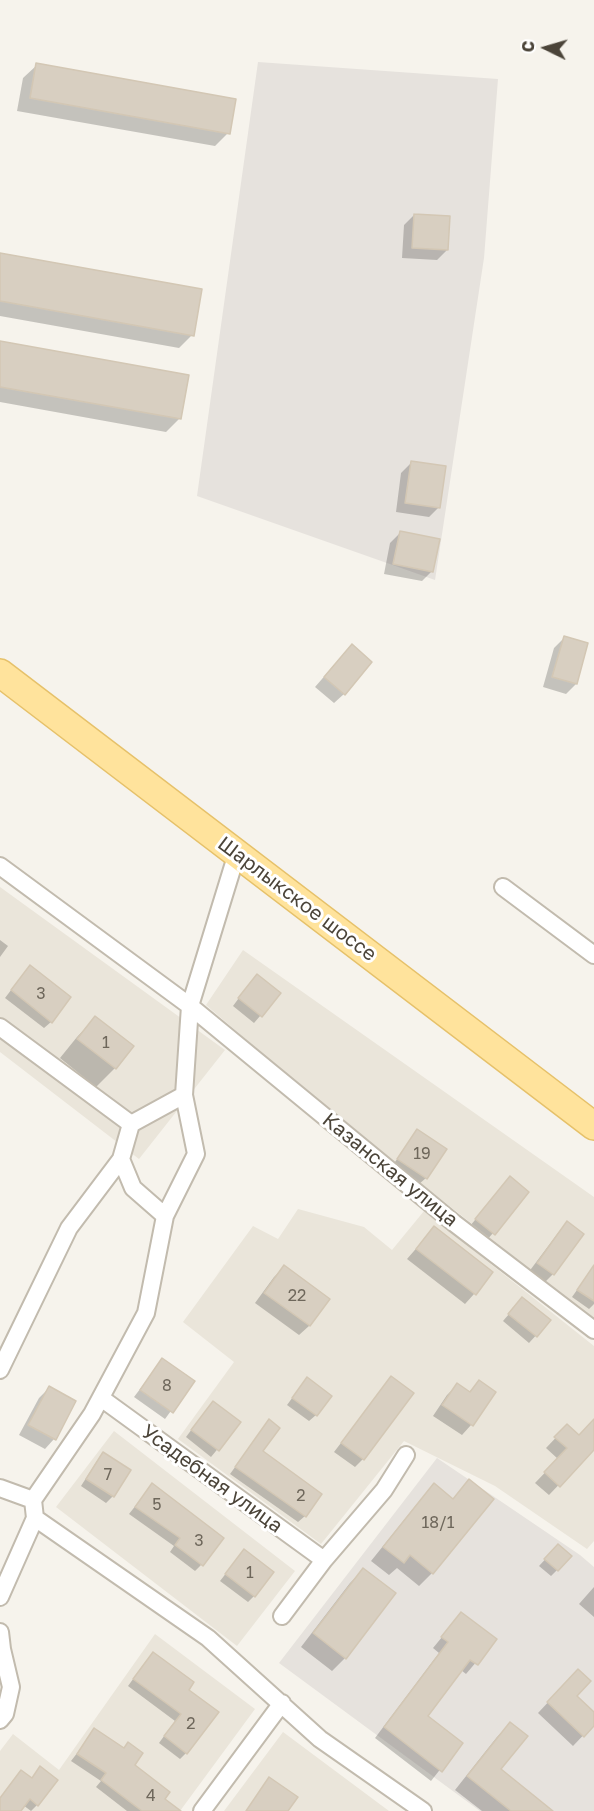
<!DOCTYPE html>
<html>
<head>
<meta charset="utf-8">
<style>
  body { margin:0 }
  #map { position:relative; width:594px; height:1811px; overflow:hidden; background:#f6f3ec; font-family:"Golos Text",sans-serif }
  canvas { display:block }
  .north { position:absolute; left:516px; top:18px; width:60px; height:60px; -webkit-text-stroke:4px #fff; paint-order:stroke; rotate:275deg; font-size:16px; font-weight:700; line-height:24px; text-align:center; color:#4b4439 }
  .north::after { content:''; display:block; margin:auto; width:21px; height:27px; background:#4b4439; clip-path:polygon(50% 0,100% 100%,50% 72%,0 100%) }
</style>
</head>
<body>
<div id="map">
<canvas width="594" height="1811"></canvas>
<div class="north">С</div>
</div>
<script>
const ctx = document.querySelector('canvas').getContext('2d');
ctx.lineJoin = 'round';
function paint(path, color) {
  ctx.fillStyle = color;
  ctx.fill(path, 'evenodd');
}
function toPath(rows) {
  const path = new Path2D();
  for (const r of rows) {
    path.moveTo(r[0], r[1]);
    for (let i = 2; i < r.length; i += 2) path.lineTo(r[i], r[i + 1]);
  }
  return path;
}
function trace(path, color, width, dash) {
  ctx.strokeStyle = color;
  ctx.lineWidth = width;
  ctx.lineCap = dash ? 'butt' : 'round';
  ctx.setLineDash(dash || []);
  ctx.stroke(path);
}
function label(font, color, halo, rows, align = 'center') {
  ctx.font = font + ' "Golos Text",sans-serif';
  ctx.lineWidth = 6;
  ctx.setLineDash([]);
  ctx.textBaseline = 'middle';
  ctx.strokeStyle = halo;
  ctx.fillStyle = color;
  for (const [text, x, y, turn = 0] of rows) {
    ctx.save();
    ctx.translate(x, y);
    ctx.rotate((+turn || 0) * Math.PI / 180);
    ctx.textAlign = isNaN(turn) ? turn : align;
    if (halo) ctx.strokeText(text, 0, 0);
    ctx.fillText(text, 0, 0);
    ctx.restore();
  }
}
const residential = toPath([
  [0,887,225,1050,139,1159,0,1052],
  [243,950,594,1197,594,1320,329,1111,206,1005],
  [298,1209,364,1227,392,1250,424,1211,594,1346,594,1541,587,1549,495,1486,404,1441,321,1544,178,1439,234,1362,183,1322,253,1226,278,1239],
  [114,1431,295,1571,237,1646,56,1507],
  [155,1634,255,1709,180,1811,0,1811,0,1751,13,1734,59,1770],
  [283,1732,389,1811,224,1811]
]);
const industrial = toPath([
  [258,62,498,79,484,258,435,580,197,496],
  [437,1458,580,1555,594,1567,594,1811,480,1811,279,1663]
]);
const shadow = toPath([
  [37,65,228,133,215,146,17,111,23,78],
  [414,215,447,250,437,260,402,258,404,225],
  [0,254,192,335,179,348,0,316],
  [0,342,187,376,179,419,166,432,0,402],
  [411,463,439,507,429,517,396,512,401,473],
  [400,533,432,571,422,581,384,574,390,543],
  [564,638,576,684,566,694,543,687,554,648],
  [342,656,344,694,334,703,315,687],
  [0,940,8,946,0,957],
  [24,973,51,1022,44,1028,5,998],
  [250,983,279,994,254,1023,233,1006],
  [95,1018,132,1047,115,1068,96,1087,60,1058,77,1037],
  [418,1131,426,1178,419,1184,392,1166],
  [504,1185,527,1193,487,1240,470,1226],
  [568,1223,553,1274,543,1284,528,1273,558,1233],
  [434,1228,474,1294,465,1304,407,1259],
  [594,1266,594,1304,589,1309,572,1297],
  [284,1267,328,1299,309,1326,299,1335,255,1303,274,1277],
  [522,1299,549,1321,529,1343,503,1321],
  [162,1360,193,1381,165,1419,134,1397],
  [391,1378,363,1459,355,1467,334,1452],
  [479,1382,471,1425,462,1435,433,1416,447,1395,457,1385,468,1393],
  [301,1386,316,1415,309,1421,287,1405],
  [49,1388,54,1439,45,1449,19,1435,39,1398],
  [207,1409,239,1423,211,1457,186,1437],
  [269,1421,261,1451,305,1516,298,1522,230,1474],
  [567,1426,579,1437,594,1432,594,1448,549,1495,535,1483,558,1459,546,1448],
  [103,1454,113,1496,106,1503,81,1486,97,1461],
  [469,1481,432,1573,419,1586,397,1568,389,1575,371,1561,421,1499,434,1485,452,1500],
  [152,1485,201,1565,195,1571,170,1552,174,1546,129,1514],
  [552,1552,557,1570,551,1576,539,1566],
  [238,1558,254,1596,248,1602,220,1581],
  [363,1570,345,1658,332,1671,301,1647,350,1583],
  [594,1587,594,1617,579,1604],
  [461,1614,495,1640,466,1674,461,1670,426,1716,461,1743,431,1781,375,1738,439,1653,433,1648],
  [147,1660,187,1690,186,1753,180,1759,159,1743,175,1721,128,1686],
  [568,1681,575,1696,594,1714,594,1724,573,1746,538,1713],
  [510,1724,499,1770,551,1811,482,1811,455,1790,497,1737],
  [95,1730,133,1765,173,1811,127,1811,96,1787,101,1781,71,1761],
  [41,1768,37,1805,31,1811,23,1805,19,1811,0,1811,0,1798,15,1779,31,1779]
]);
const building = toPath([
  [36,63,236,99,230,134,30,98,36,63],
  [414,214,450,216,448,250,412,248,414,214],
  [0,253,202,289,194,336,0,301,0,253],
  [0,341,189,375,181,419,0,387,0,341],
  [411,461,446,466,440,508,405,503,411,461],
  [400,531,440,539,433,572,393,564,400,531],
  [564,636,588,643,577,684,552,677,564,636],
  [352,644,372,662,345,695,324,677,352,644],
  [30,965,71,997,52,1023,11,990,30,965],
  [257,974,281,993,262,1017,238,998,257,974],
  [95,1016,134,1046,116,1069,77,1039,95,1016],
  [417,1129,447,1149,427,1179,397,1159,417,1129],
  [510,1176,529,1192,495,1235,475,1219,510,1176],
  [567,1221,584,1234,554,1275,537,1263,567,1221],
  [434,1226,493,1272,476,1295,416,1249,434,1226],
  [284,1265,330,1299,310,1326,264,1293,284,1265],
  [594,1265,594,1301,577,1290,594,1265],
  [522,1297,551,1320,537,1337,508,1314,522,1297],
  [162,1358,195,1381,173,1413,140,1390,162,1358],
  [391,1376,414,1393,364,1460,341,1443,391,1376],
  [307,1377,332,1396,317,1416,292,1398,307,1377],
  [479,1380,496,1392,473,1426,442,1405,457,1383,470,1392,479,1380],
  [49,1386,76,1401,56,1440,28,1425,49,1386],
  [213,1401,241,1422,219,1451,191,1430,213,1401],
  [269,1419,280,1428,263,1451,322,1494,306,1517,235,1467,269,1419],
  [594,1419,594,1450,560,1487,544,1472,567,1448,554,1437,567,1424,579,1435,594,1419],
  [103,1452,131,1470,114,1497,86,1479,103,1452],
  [469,1479,494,1499,433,1574,410,1555,404,1563,383,1547,434,1483,453,1499,469,1479],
  [152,1483,224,1538,203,1566,175,1545,180,1538,135,1507,152,1483],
  [558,1544,572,1556,558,1571,544,1559,558,1544],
  [244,1549,274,1572,255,1597,225,1574,244,1549],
  [363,1568,396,1593,346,1659,313,1633,363,1568],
  [461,1612,497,1639,478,1665,470,1660,428,1716,463,1743,442,1772,384,1727,448,1642,441,1637,461,1612],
  [153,1652,194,1682,189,1690,219,1712,187,1754,164,1736,181,1714,133,1679,153,1652],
  [578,1669,591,1681,577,1696,594,1712,594,1726,584,1737,547,1702,578,1669],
  [510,1722,528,1736,501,1769,553,1811,511,1811,467,1776,510,1722],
  [94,1728,124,1748,128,1742,143,1753,135,1765,170,1792,165,1799,181,1811,142,1811,101,1780,106,1773,77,1754,94,1728],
  [40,1766,58,1780,38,1806,30,1799,21,1811,0,1811,0,1798,21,1770,32,1778,40,1766],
  [269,1777,298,1797,288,1811,246,1811,269,1777]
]);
const minor = toPath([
  [237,853,190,1006,184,1095,196,1154,165,1216,146,1313,92,1414,33,1500,35,1518,208,1638,320,1739,423,1811],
  [0,866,190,1006,454,1223,594,1330],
  [503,887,594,955],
  [0,1027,131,1124,184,1095],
  [121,1159,133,1188,165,1216],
  [0,1370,69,1228,121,1159,131,1124],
  [101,1398,324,1560],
  [0,1488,33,1500],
  [0,1597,35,1518],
  [282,1616,324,1560,384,1490,406,1455],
  [0,1632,2,1649,11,1687,5,1714,0,1720],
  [202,1811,282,1703]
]);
const primary = toPath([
  [0,673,594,1126]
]);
const numberNames = [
  ["3",41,994],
  ["1",106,1043],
  ["19",422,1154],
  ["22",297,1296],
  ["8",167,1386],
  ["7",108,1475],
  ["2",301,1496],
  ["5",157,1505],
  ["18/1",438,1523],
  ["3",199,1541],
  ["1",250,1573],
  ["2",191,1724],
  ["4",151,1796]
];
const streetNames = [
  ["Шарлыкское шоссе",297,899,37],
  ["Казанская улица",390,1170,39],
  ["Усадебная улица",212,1479,36]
];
paint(residential, '#eae5da');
paint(industrial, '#e6e2dd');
paint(shadow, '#0003');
paint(building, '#d8cfc1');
trace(building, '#d3c7b4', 1.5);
trace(minor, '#c2bbae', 20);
trace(primary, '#e6c16a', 30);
trace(minor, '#fff', 16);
trace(primary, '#ffe39c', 27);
label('16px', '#6e675b', null, numberNames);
label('20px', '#4b4439', '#fff', streetNames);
</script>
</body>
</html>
